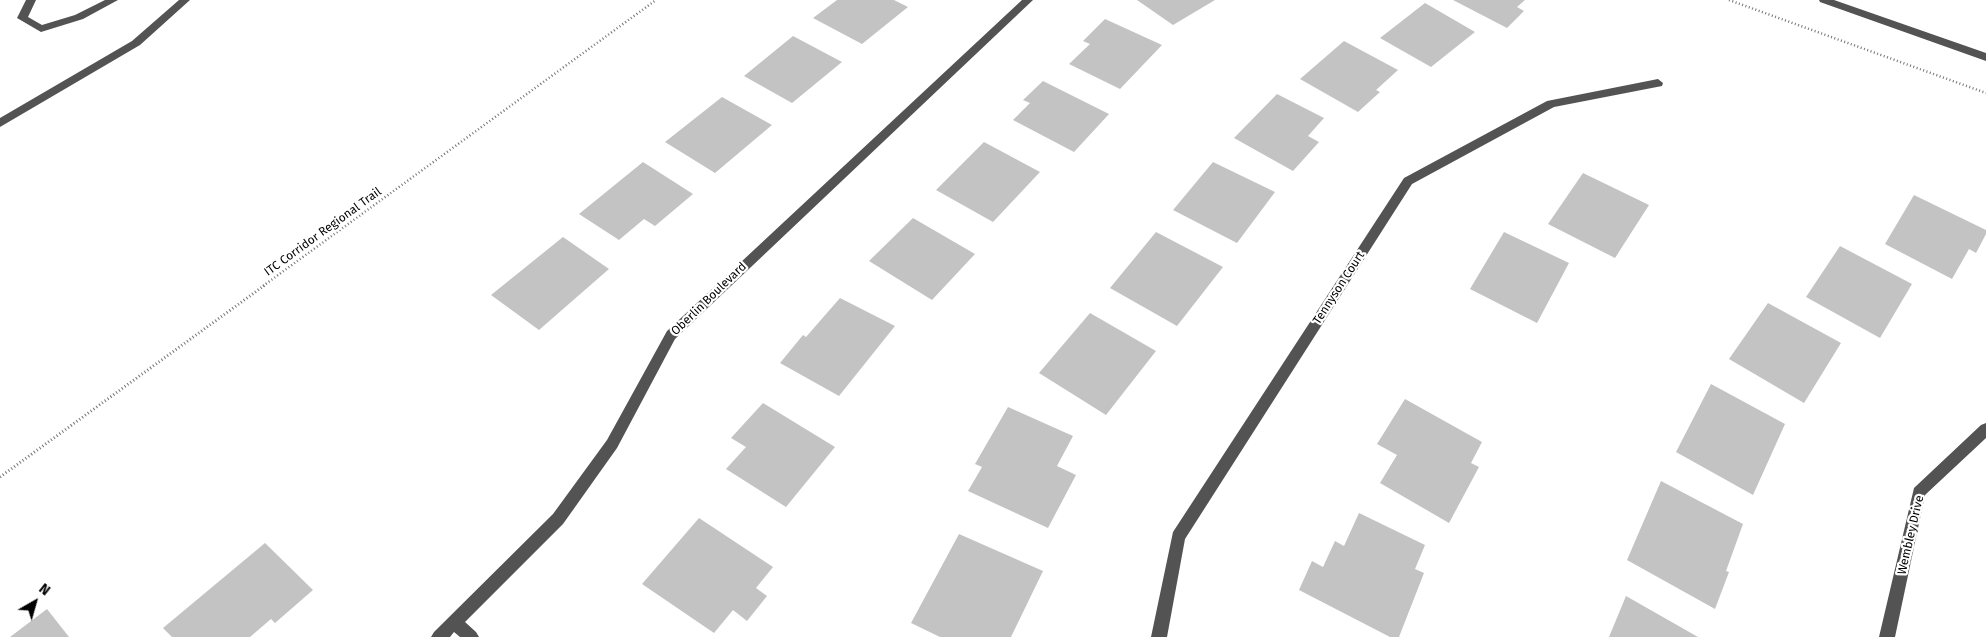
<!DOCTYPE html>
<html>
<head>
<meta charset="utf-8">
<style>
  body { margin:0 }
  #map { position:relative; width:1986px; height:637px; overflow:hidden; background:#fff; font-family:"Fira Sans",sans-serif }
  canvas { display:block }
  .north { position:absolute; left:10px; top:577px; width:50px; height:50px; -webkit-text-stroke:4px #fff; paint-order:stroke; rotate:38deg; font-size:14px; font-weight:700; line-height:20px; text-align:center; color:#000 }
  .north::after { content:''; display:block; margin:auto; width:18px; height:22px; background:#000; clip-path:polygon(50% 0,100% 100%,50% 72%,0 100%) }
</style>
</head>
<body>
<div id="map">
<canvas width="1986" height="637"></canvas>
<div class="north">N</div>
</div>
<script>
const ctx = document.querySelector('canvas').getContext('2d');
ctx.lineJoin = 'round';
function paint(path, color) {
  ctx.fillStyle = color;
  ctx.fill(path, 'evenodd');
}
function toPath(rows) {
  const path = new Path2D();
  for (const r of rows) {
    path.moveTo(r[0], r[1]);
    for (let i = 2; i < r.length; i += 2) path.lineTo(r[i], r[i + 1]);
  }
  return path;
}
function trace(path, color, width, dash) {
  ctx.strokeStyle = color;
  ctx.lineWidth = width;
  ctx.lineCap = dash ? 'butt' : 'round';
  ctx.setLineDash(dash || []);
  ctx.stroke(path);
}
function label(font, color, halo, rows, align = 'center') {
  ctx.font = font + ' "Fira Sans",sans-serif';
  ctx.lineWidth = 4.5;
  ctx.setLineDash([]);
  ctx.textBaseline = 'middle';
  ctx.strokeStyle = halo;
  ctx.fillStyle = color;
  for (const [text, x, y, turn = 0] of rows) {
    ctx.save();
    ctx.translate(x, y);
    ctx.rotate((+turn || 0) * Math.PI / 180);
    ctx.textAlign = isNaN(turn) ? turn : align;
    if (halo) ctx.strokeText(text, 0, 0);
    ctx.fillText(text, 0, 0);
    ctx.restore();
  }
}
const building = toPath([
  [837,0,894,0,908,7,862,44,813,18],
  [1137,0,1215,0,1173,25],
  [1453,0,1525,0,1517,7,1524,11,1507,28],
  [1425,3,1475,32,1431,67,1380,38],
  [1105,19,1162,45,1120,89,1069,64,1090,44,1083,41],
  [793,36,842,62,792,103,744,76],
  [1344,41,1398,70,1376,90,1380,92,1358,112,1300,79],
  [1043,81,1109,114,1074,152,1013,120,1030,103,1023,100],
  [1277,94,1324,118,1308,136,1319,142,1293,171,1234,138],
  [722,97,772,125,715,173,665,142],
  [984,142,1040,172,993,222,936,190],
  [643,162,693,194,655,226,644,219,619,240,579,214],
  [1213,162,1275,192,1237,243,1173,210],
  [1583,173,1649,205,1615,258,1548,224],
  [1914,195,1986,230,1986,234,1976,253,1969,249,1952,279,1885,244],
  [913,218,975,254,932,300,869,261],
  [1156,232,1223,267,1177,326,1110,288],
  [1504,232,1569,263,1537,323,1470,289],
  [563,237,609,269,539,330,491,295],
  [1840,246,1912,284,1880,338,1806,297],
  [840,298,895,326,839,396,780,363,803,335,806,337],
  [1768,303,1841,343,1804,403,1729,359],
  [1090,313,1156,351,1106,415,1039,373],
  [1711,384,1785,424,1753,495,1676,452],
  [1405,399,1482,442,1471,463,1479,467,1449,523,1380,483,1397,455,1377,444],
  [763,403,835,447,786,507,726,469,746,447,731,438],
  [1008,407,1073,436,1057,466,1076,475,1048,528,968,491,982,467,975,464],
  [1661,481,1743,524,1726,571,1729,572,1715,609,1627,560],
  [1359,513,1425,545,1415,569,1424,573,1399,637,1390,637,1299,590,1312,561,1323,567,1335,541,1344,546],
  [699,518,773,567,756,588,767,596,747,621,733,610,714,633,642,584],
  [959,534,1043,571,1011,637,940,637,911,623],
  [265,543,313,590,275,623,271,619,250,637,172,637,163,628],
  [1626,596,1698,637,1609,637],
  [47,609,69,637,10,637]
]);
const pathFar1 = toPath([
  [1729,0,1986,93],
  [263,286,656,0]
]);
const path = toPath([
  [0,477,265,285]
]);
const minor = toPath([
  [26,0,36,0,28,17,42,25,75,15,105,0,118,0,83,19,41,32,17,18,26,0],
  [179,0,190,0,140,45,0,127,0,118,132,41,179,0],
  [1022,0,1033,0,675,339,617,448,563,524,465,622,476,632,479,637,460,637,454,632,450,637,431,637,434,632,553,514,607,440,667,331,1022,0],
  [1819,0,1834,0,1986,53,1986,61,1820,2,1819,0],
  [1658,79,1663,83,1662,86,1554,107,1412,184,1185,539,1167,637,1151,637,1173,532,1404,178,1547,101,1658,79],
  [1986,423,1986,438,1925,495,1895,637,1879,637,1914,488,1981,425,1986,423]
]);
const streetNames = [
  ["ITC Corridor Regional Trail",323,232,-36],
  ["Tennyson Court",1339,288,-57],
  ["Oberlin Boulevard",709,299,-44],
  ["Wembley Drive",1911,535,-77]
];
paint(building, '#c3c3c3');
trace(pathFar1, '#757575', 2.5, [1, 2.5]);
trace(path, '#757575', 3, [1, 2.5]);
paint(minor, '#535353');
label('12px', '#000', '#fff', streetNames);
</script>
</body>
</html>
